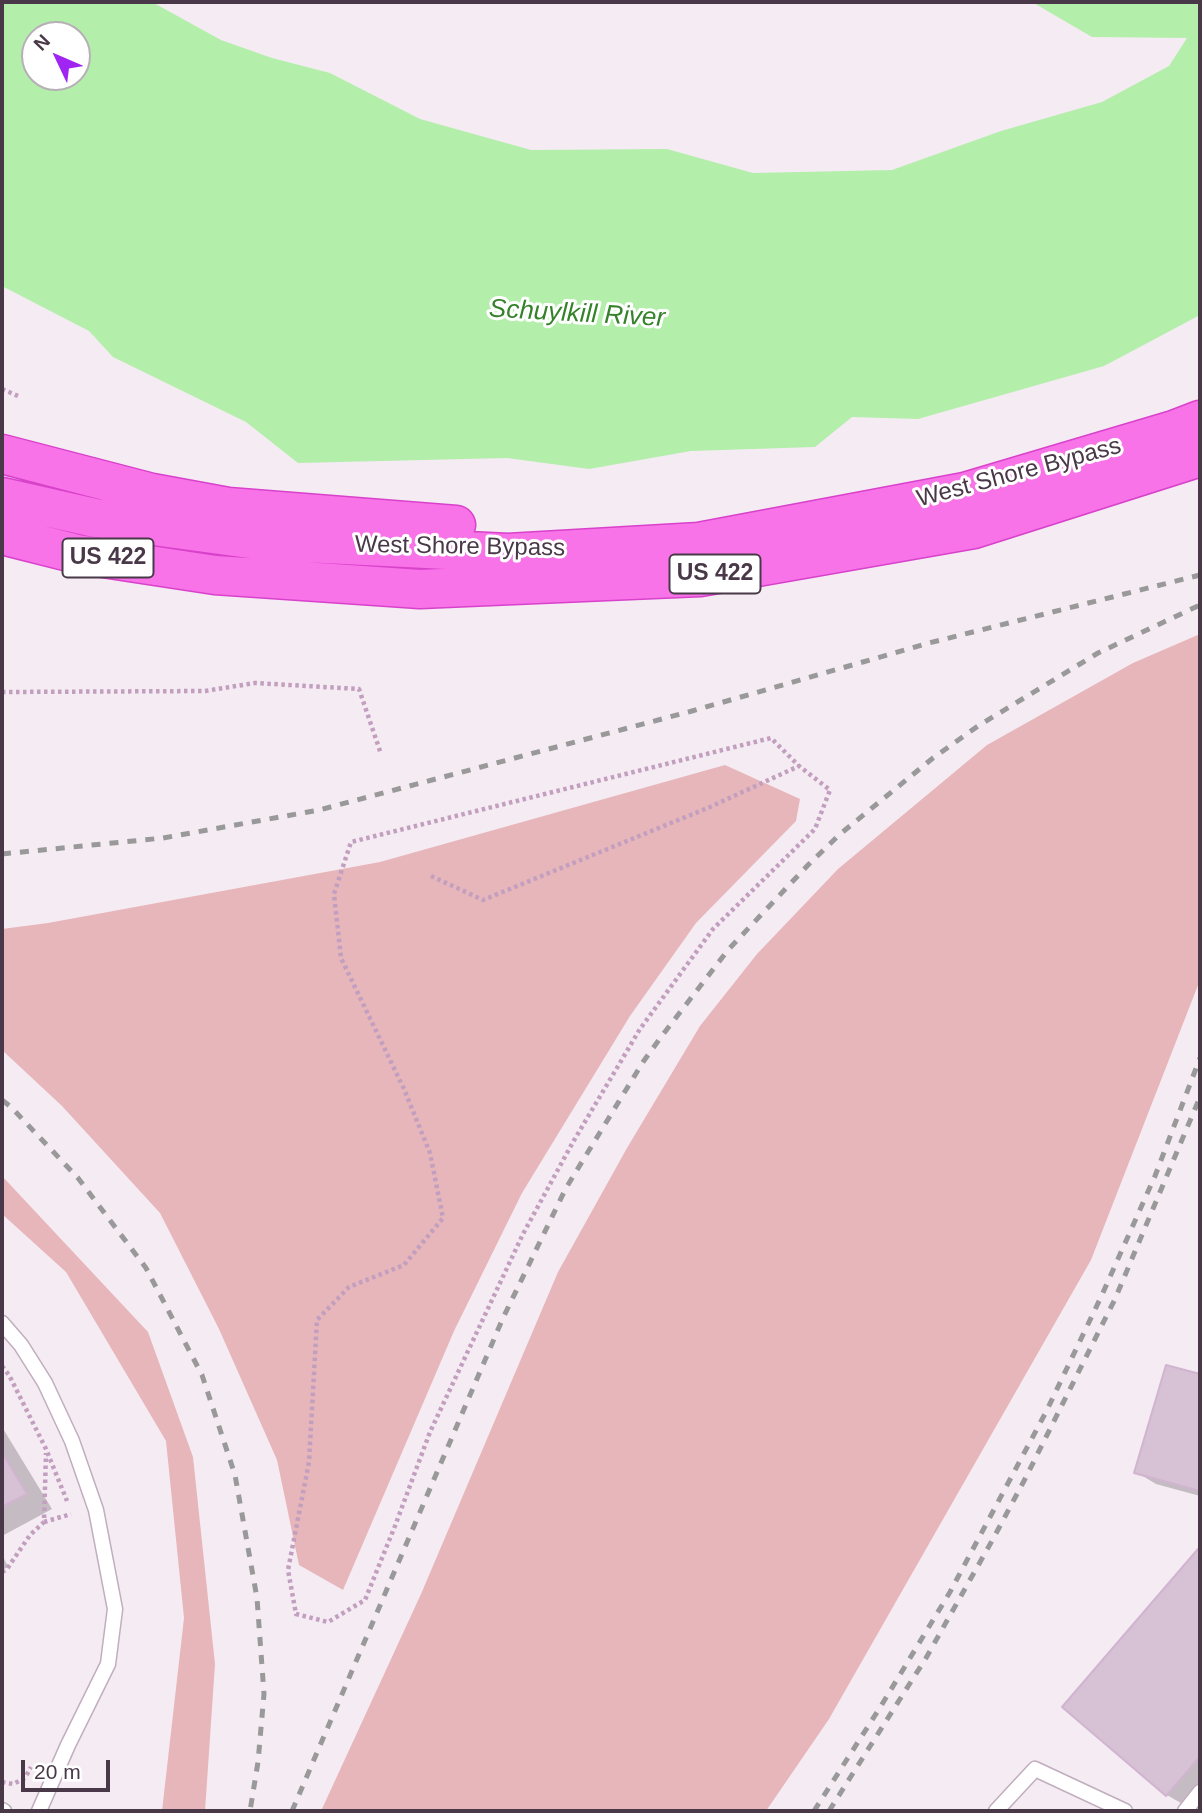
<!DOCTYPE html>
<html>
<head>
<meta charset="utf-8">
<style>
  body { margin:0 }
  #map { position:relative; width:1202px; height:1813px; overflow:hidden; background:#f5ebf3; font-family:Helvetica,sans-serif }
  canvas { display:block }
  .frame { position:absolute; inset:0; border:4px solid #493948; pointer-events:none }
  .north { position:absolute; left:21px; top:21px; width:70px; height:70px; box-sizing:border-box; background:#fff; border:2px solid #b6b0b6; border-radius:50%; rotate:314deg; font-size:19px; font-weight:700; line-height:28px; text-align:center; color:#493948 }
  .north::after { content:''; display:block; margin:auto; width:24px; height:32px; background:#a125f2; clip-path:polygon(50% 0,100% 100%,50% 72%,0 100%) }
  .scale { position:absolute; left:21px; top:1760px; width:89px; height:32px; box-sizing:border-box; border:4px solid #493948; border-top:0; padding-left:9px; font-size:21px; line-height:24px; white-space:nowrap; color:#493948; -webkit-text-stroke:5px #fff; paint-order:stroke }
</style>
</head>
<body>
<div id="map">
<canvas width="1202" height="1813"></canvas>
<div class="frame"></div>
<div class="north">N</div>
<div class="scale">20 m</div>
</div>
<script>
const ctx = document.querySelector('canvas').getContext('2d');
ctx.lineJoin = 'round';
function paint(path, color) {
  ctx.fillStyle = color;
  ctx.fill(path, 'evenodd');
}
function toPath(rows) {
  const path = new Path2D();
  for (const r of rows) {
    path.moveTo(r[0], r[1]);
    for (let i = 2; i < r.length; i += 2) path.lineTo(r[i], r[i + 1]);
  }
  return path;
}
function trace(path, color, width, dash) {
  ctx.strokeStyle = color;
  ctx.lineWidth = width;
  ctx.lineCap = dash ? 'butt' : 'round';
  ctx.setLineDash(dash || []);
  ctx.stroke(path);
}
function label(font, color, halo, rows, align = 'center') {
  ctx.font = font + ' Helvetica,sans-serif';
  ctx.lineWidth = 6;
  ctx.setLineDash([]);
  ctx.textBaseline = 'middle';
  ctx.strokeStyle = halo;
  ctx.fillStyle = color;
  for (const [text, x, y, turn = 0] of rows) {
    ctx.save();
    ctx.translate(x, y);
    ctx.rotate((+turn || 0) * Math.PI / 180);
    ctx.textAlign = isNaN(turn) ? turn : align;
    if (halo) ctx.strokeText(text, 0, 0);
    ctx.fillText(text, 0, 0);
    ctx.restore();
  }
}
const green = toPath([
  [1200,634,1200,980,1091,1260,829,1719,766,1811,321,1811,421,1594,558,1272,627,1148,700,1026,757,954,838,869,987,745,1133,663],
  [725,765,800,799,796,821,696,923,630,1016,522,1193,454,1331,343,1590,299,1565,277,1460,219,1329,160,1213,62,1106,2,1050,2,929,48,923,380,862],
  [2,1176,148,1332,193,1457,215,1664,205,1811,162,1811,184,1618,166,1441,66,1272,2,1214]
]);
const water = toPath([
  [2,2,152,2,221,40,272,58,330,73,420,119,531,150,667,149,753,173,892,170,1001,131,1102,102,1169,66,1187,38,1092,37,1032,2,1200,2,1200,315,1104,366,918,419,852,417,815,447,691,451,589,469,507,458,298,463,246,422,113,357,89,331,2,286],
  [35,35,77,35,77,77,35,77]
]);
const shadow = toPath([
  [1168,1367,1200,1376,1200,1496,1156,1484,1136,1472],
  [2,1427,52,1509,2,1536],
  [1198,1551,1200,1553,1200,1802,1193,1810,1167,1795,1064,1707],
  [2,1554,8,1567,2,1570]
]);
const building = toPath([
  [1166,1365,1200,1374,1200,1491,1134,1473,1166,1365],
  [2,1452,27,1494,2,1507,2,1452],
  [1198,1549,1200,1551,1200,1757,1166,1796,1062,1707,1198,1549]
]);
const path = toPath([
  [2,389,18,396],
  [2,692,205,691,255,683,359,689,381,754],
  [431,876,483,900,710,807,799,766,830,790,815,829,713,929,640,1029,573,1142,523,1234,430,1432,395,1526,365,1600,328,1622,296,1614,288,1570,309,1462,317,1320,349,1287,404,1265,443,1218,430,1153,404,1089,341,958,334,894,351,842,771,738,799,766],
  [2,1366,9,1375,46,1449,67,1501],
  [44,1522,71,1514],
  [2,1572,7,1569,30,1535,44,1522,46,1453],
  [2,1782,13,1784,25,1778,31,1767]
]);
const lane = toPath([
  [2,1323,21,1345,45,1383,72,1441,96,1510,115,1609,108,1664,68,1745,39,1811],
  [2,1810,4,1811],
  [996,1811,1035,1769,1125,1811],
  [1185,1811,1200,1792]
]);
const highway = toPath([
  [2,454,152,493,228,507,456,525],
  [2,497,95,518,264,541,508,553,699,542,965,492,1174,430,1200,420],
  [2,535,77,554,215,575,420,589,700,577,974,529,1200,457]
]);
const rail = toPath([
  [2,854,163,838,319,810,692,711,929,643,1200,575],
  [2,1100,11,1107,78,1178,146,1268,202,1375,235,1475,257,1598,264,1694,258,1762,250,1811],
  [292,1811,503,1318,566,1188,643,1062,661,1037,728,950,808,865,839,835,933,758,978,726,1098,653,1200,605],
  [814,1811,881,1706,950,1592,1046,1412,1101,1297,1155,1176,1200,1058],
  [829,1811,926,1658,993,1539,1025,1479,1115,1299,1200,1097]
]);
const shields = [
  [108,558,91],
  [715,574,91]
];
const shieldNames = [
  ["US 422",108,558],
  ["US 422",715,574]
];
const streetNames = [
  ["West Shore Bypass",1019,473,-15],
  ["West Shore Bypass",460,547,1]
];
const waterNames = [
  ["Schuylkill River",577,314,3]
];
paint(green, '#e7b6bb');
paint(water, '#b4eeab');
paint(shadow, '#0003');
paint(building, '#d6c1d5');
trace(building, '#d1b4cf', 2);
trace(lane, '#c0aebe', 17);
trace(highway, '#d842cb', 41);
trace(path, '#c29fbe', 4.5, [3.5, 3.5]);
trace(lane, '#fff', 14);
trace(highway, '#f973e8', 38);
trace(rail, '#999', 5, [9, 9]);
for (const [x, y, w] of shields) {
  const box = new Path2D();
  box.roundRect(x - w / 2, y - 19.5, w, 39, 5);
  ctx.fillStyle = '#fff';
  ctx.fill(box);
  trace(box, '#493948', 2);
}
label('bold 23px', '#493948', null, shieldNames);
label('24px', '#493948', '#fff', streetNames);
label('italic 26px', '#35822a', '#fff', waterNames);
</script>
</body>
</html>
